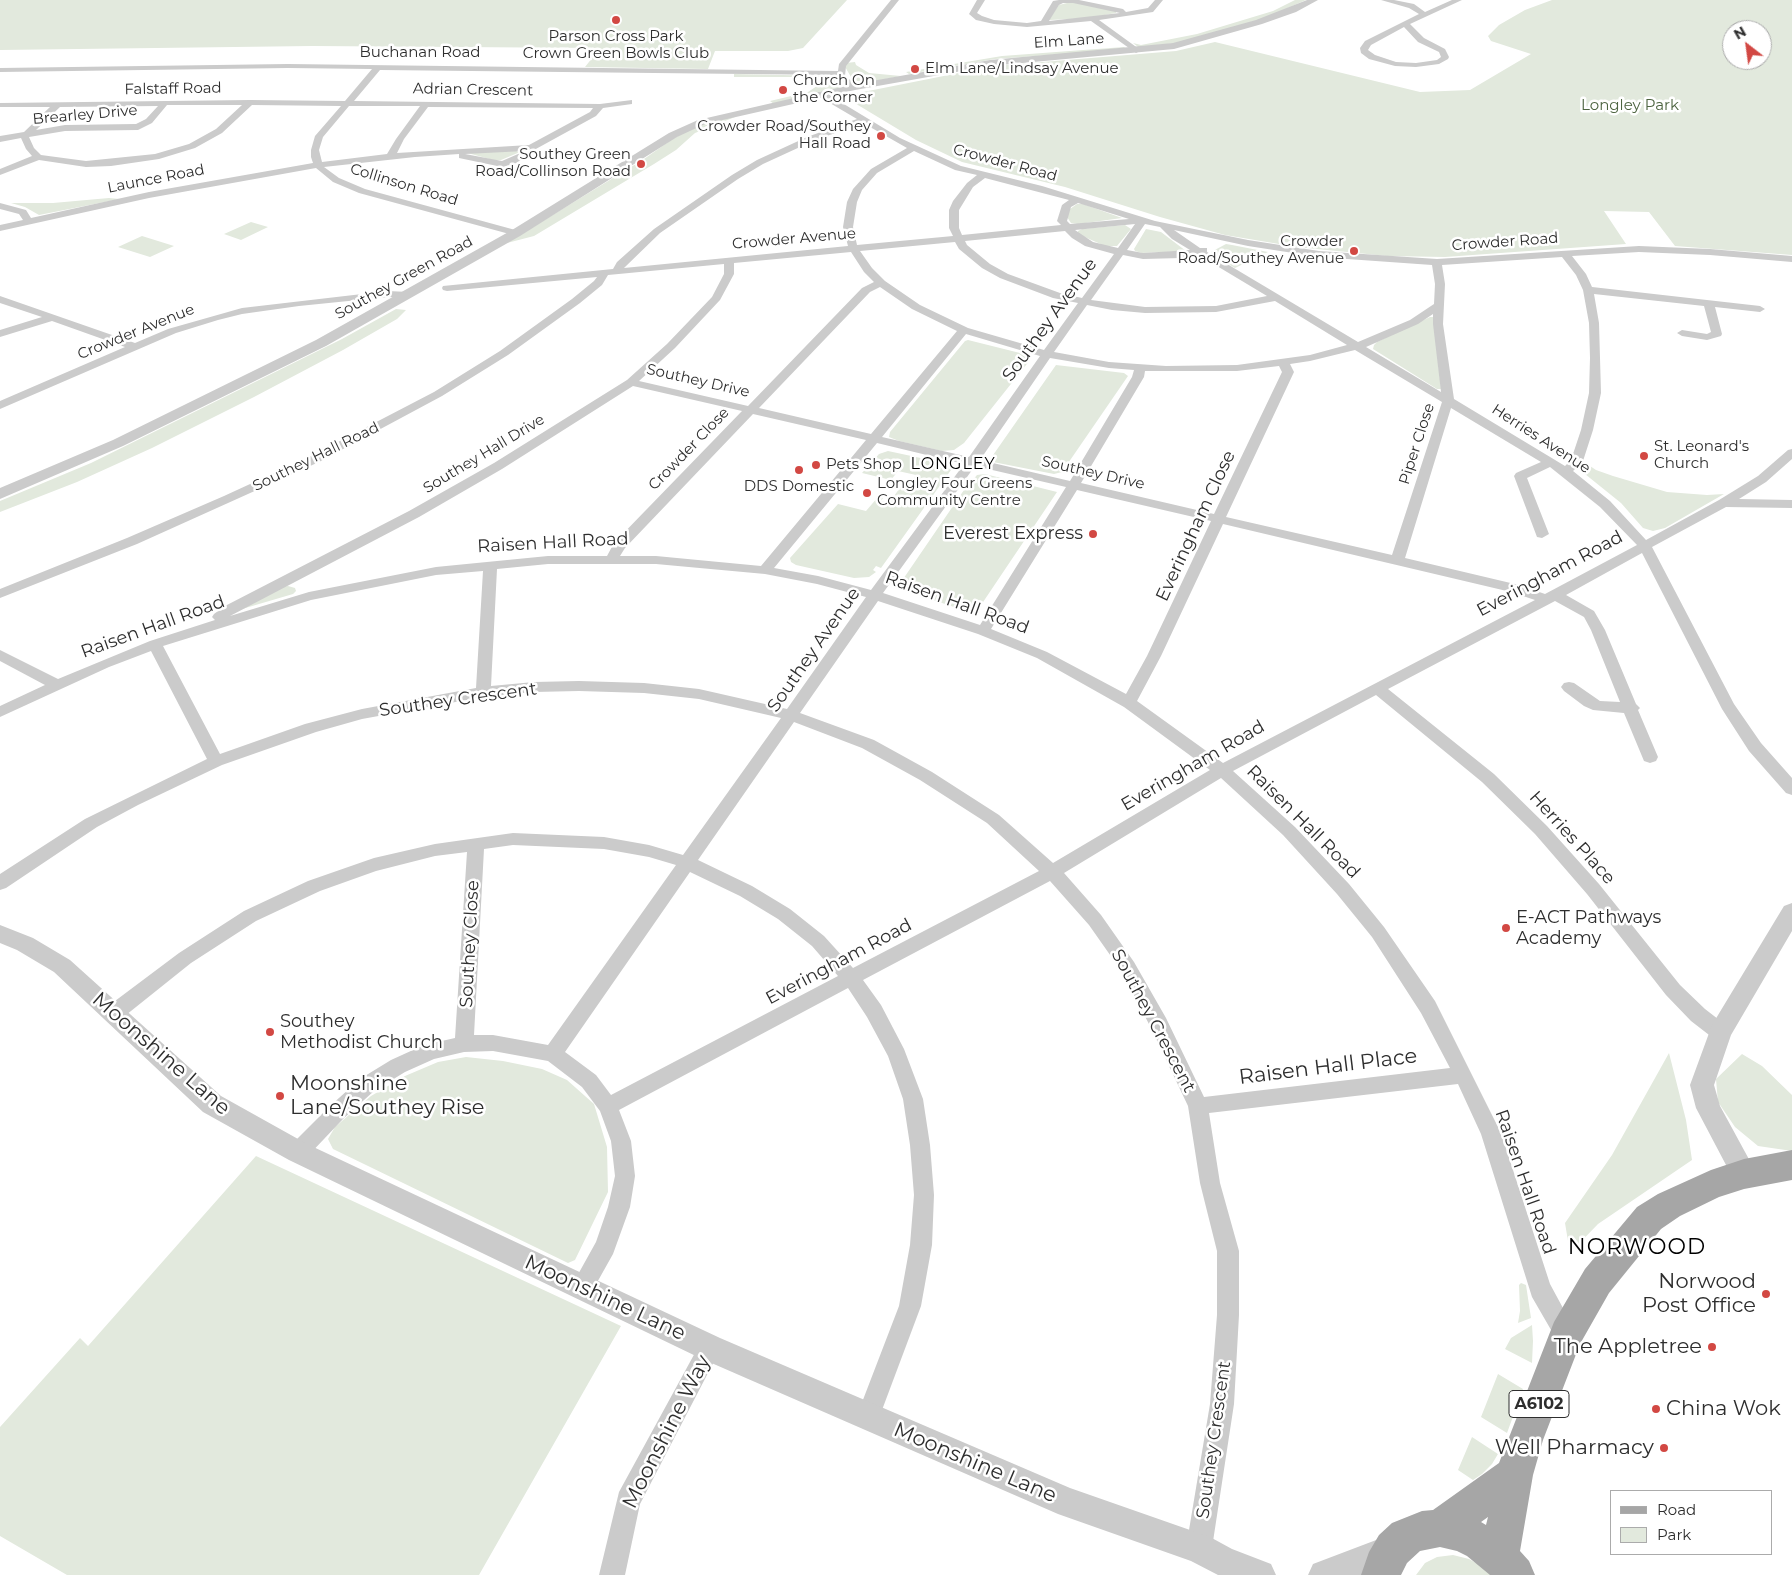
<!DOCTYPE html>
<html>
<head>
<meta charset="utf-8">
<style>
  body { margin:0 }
  #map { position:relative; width:1792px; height:1575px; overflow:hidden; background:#fff; font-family:Montserrat,sans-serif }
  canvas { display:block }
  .legend { position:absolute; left:1610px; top:1490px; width:162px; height:65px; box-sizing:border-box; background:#fff; border:1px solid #ababab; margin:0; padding:6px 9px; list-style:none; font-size:15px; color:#2e2e2e }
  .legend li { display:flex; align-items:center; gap:10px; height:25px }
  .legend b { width:25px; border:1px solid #ababab }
  .north { position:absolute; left:1722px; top:20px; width:50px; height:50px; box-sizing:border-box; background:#fff; border:1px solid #ababab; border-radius:50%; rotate:330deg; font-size:14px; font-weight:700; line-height:20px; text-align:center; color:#2e2e2e }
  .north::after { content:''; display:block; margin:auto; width:18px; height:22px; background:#d24843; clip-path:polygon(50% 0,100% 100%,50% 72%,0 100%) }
</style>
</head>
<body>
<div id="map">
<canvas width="1792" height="1575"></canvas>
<ul class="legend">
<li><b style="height:6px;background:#a6a6a6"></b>Road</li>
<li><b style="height:14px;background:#e2e9dd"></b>Park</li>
</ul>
<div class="north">N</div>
</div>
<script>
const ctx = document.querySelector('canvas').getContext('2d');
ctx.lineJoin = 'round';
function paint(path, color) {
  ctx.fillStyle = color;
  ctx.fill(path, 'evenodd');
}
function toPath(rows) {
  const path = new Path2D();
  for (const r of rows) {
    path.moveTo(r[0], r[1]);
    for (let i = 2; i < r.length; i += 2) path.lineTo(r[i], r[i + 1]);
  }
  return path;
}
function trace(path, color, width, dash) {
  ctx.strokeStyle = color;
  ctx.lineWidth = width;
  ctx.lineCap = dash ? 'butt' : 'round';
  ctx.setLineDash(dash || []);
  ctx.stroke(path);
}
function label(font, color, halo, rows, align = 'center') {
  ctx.font = font + ' Montserrat,sans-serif';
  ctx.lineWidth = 5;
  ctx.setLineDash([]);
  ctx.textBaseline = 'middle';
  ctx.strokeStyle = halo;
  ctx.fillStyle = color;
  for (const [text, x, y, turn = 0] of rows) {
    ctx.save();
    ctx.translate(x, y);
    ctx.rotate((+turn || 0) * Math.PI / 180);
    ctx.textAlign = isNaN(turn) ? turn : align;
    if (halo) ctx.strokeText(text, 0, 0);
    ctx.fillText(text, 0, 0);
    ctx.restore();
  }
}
const green = toPath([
  [0,0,847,0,803,48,788,51,715,51,708,69,585,67,600,48,312,46,0,50],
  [1295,0,1306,0,1265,18,1177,43,1138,47,1133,43,1141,45,1197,34,1273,11],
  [1552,0,1792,0,1792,255,1675,246,1649,212,1604,211,1626,244,1445,257,1387,256,1297,247,1225,235,1160,217,1065,187,962,162,916,140,843,96,994,66,1176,51,1215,42,1420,92,1470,90,1531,54,1491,41,1488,36,1499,25,1525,10],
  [1732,30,1762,30,1762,60,1732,60],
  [1071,2,1116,11,1116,13,1088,18,1050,20,1049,19,1059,5],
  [1124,47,1125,48,1120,50,995,59,909,74,906,72,1002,56],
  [855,62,856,65,869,73,901,76,871,82,856,81,851,77,844,65,846,63],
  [734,74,830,76,839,82,841,87,840,90,774,104,770,101,808,92,817,86,814,81,807,77,734,77],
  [732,116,735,117,695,133,676,150,654,164,534,236,507,243,644,159,674,138,700,125],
  [516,151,520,152,501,160,493,160,464,152],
  [109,198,120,199,39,215,25,207,11,203,53,203],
  [1077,204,1083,204,1122,218,1078,224,1071,223,1067,217,1070,209],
  [251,222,268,227,241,240,224,234],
  [1125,225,1131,229,1117,246,1105,246,1078,234,1078,231,1082,229],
  [1146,229,1161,232,1186,251,1142,253,1135,251,1134,249],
  [142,236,174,246,150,257,118,247],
  [1226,244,1232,245,1268,252,1235,268,1212,255,1211,252],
  [396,309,406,310,397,319,343,350,254,397,152,448,77,482,0,512,0,501,91,463,342,339],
  [1430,317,1433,317,1441,389,1437,389,1373,349,1374,345,1377,342],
  [968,340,1020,353,1030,360,964,443,954,450,942,451,899,441,889,437,890,432,965,341],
  [1056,365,1124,373,1128,376,1062,472,1054,474,993,462,991,458],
  [888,451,944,463,951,470,881,568,876,566,873,570,876,572,869,577,854,578,796,565,791,562,790,558,838,504,866,511,878,497,883,498,881,501,889,503,902,485,908,486,916,475,898,471,891,480,862,473,879,454],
  [1584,462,1596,470,1613,476,1667,492,1707,495,1724,494,1665,528,1653,531,1643,528,1621,503,1580,470],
  [985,474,1057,492,975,614,897,588,964,490,977,475],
  [288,586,295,588,296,591,293,594,242,609,280,587],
  [1669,1053,1686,1120,1692,1160,1598,1224,1570,1253,1565,1223,1612,1155],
  [1742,1054,1762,1066,1792,1095,1792,1151,1758,1146,1735,1127,1718,1102,1716,1079],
  [466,1057,503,1061,542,1069,567,1080,594,1104,607,1147,608,1192,575,1260,568,1263,333,1149,328,1139,335,1127,371,1096,405,1076,438,1062],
  [256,1156,621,1326,479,1575,67,1575,0,1536,0,1427,80,1338,88,1346],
  [1521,1283,1526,1285,1531,1318,1518,1323,1520,1311,1519,1285],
  [1532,1325,1533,1341,1532,1363,1505,1349,1511,1338],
  [1498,1374,1523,1389,1507,1433,1481,1417],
  [1472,1437,1498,1454,1492,1464,1482,1474,1473,1480,1458,1470],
  [1453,1555,1469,1559,1485,1568,1492,1575,1416,1575,1425,1563,1437,1557]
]);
const minor = toPath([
  [891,0,899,0,846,66,845,76,859,87,855,89,838,79,837,75,380,70,354,101,600,104,632,100,632,104,603,108,596,116,534,150,531,155,514,164,502,167,459,158,459,154,415,157,324,167,339,178,365,189,519,231,519,235,513,235,359,193,333,182,316,168,149,198,0,231,0,225,23,220,19,214,0,209,0,203,26,210,31,218,149,192,313,163,311,157,311,150,315,136,341,106,252,105,222,133,195,148,159,159,111,166,86,167,39,160,0,175,0,169,32,156,26,149,21,138,0,142,0,136,24,132,50,107,0,107,0,103,250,100,345,101,372,69,288,68,0,72,0,68,288,64,838,71,839,64,891,0],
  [167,105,242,105,216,129,189,144,155,154,86,161,41,155,34,148,29,137,65,131,138,130,152,123,167,105],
  [158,106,146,119,136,124,65,125,36,130,60,107,158,106],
  [349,106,420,106,396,139,387,154,322,162,319,150,323,137,349,106],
  [428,107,593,108,590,112,529,145,397,153,404,139,428,107],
  [525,151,502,161,465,154,525,151],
  [977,0,985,0,977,13,982,16,994,20,1027,23,1041,21,1053,1,1059,0,1079,0,1123,9,1126,12,1148,8,1155,0,1163,0,1153,12,1099,20,1139,49,1140,51,1136,53,1091,21,1027,27,994,24,976,20,969,14,977,0],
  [1063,3,1073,3,1120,13,1049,21,1059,5,1063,3],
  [1381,0,1394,0,1414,4,1425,12,1452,0,1462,0,1410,24,1424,38,1445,49,1449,57,1448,59,1439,64,1416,67,1395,66,1369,59,1361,53,1360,48,1365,41,1419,14,1409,8,1381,0],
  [1404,27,1418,42,1439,52,1441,57,1437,60,1416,63,1396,62,1375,55,1368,50,1371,45,1404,27],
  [818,92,824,92,900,138,961,166,1042,186,1155,221,1248,240,1319,251,1437,259,1639,246,1710,249,1792,256,1792,262,1710,255,1639,252,1572,256,1586,274,1592,287,1760,306,1765,309,1760,312,1715,307,1722,334,1721,336,1707,340,1682,336,1677,333,1682,330,1707,334,1711,332,1704,306,1594,294,1599,323,1601,393,1593,430,1583,461,1573,471,1610,501,1646,540,1719,500,1758,476,1788,450,1792,449,1792,459,1766,482,1739,499,1792,500,1792,508,1726,507,1652,547,1734,704,1761,743,1792,778,1792,795,1786,793,1749,751,1722,709,1642,553,1566,595,1594,611,1605,630,1636,704,1640,708,1638,710,1658,757,1656,761,1650,763,1644,761,1624,713,1593,710,1584,706,1564,691,1561,687,1564,683,1569,682,1574,683,1600,701,1620,702,1591,630,1584,617,1555,601,1388,689,1494,774,1547,826,1599,884,1680,985,1705,1009,1727,1026,1730,1032,1727,1038,1720,1040,1713,1038,1691,1021,1666,995,1587,894,1535,834,1482,782,1376,695,1233,771,1295,827,1349,884,1384,927,1435,1001,1501,1133,1550,1284,1577,1334,1574,1342,1566,1345,1558,1342,1532,1297,1481,1134,1458,1084,1209,1113,1220,1183,1239,1251,1239,1315,1234,1404,1212,1548,1208,1557,1199,1561,1190,1557,1186,1548,1210,1404,1217,1315,1217,1251,1200,1183,1188,1106,1151,1028,1122,972,1089,925,1050,881,863,980,881,1005,904,1049,923,1099,930,1145,934,1195,932,1245,921,1306,876,1426,868,1430,860,1426,856,1418,899,1306,910,1245,914,1195,910,1145,903,1099,888,1056,867,1017,848,988,619,1110,631,1141,635,1176,630,1207,613,1254,590,1295,582,1298,574,1295,571,1287,596,1242,608,1207,615,1176,611,1141,600,1111,582,1087,548,1061,493,1051,464,1052,434,1059,405,1072,374,1091,343,1119,305,1159,298,1161,291,1159,288,1152,291,1145,329,1107,360,1079,391,1060,424,1045,455,1038,467,852,435,856,376,871,320,891,256,921,191,963,121,1019,114,1021,107,1019,105,1013,107,1007,179,953,244,911,308,881,374,858,435,844,513,833,604,837,649,845,683,855,781,718,699,699,644,693,579,691,534,692,483,697,362,719,316,732,222,765,138,805,97,827,6,888,0,890,0,874,85,819,207,759,151,651,109,667,0,717,0,706,45,685,0,661,0,650,58,679,150,641,215,620,212,617,214,614,225,606,409,511,494,463,627,380,667,344,712,297,724,274,724,264,608,275,602,285,580,303,508,355,442,396,319,462,137,544,0,598,0,589,127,538,224,496,311,456,434,392,500,351,572,299,594,281,597,277,447,291,443,290,442,288,443,286,613,269,617,262,654,229,732,175,757,160,807,137,857,119,818,96,818,92],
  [863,123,907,148,871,169,853,189,847,202,843,227,848,246,624,268,660,233,738,179,763,164,813,141,863,123],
  [914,151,955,170,977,175,967,183,953,201,949,210,949,228,953,236,857,245,853,227,857,202,862,190,877,173,914,151],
  [985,178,1069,200,1062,205,1057,221,1061,225,962,235,959,228,959,210,973,187,985,178],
  [1078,203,1129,219,1070,224,1067,221,1071,207,1078,203],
  [1135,224,1118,248,1093,242,1075,230,1135,224],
  [1145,224,1160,227,1172,239,1190,250,1143,253,1127,250,1145,224],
  [1174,230,1248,246,1319,257,1432,265,1435,284,1434,304,1410,320,1358,342,1207,252,1207,248,1200,248,1174,230],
  [1065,231,1072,238,1085,246,1114,254,1082,298,1060,293,1008,274,990,264,967,245,965,241,1065,231],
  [955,242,959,249,982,268,1000,278,1053,298,1078,303,1044,350,968,328,920,305,885,281,872,268,860,251,955,242],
  [851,252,864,272,874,282,862,288,748,406,639,381,675,348,720,300,734,274,734,263,851,252],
  [1197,254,1267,296,1216,306,1145,307,1091,300,1123,255,1143,259,1181,258,1197,254],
  [1562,257,1576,275,1583,290,1589,323,1590,358,1589,393,1581,430,1571,460,1565,466,1454,399,1443,324,1445,284,1442,265,1562,257],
  [880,287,912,309,957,331,871,434,759,408,870,292,880,287],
  [1275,301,1347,345,1310,355,1237,365,1166,366,1109,362,1054,352,1087,305,1112,310,1145,313,1216,312,1275,301],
  [1433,314,1433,324,1441,392,1366,347,1418,324,1433,314],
  [966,334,1040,356,969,457,882,437,966,334],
  [1355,350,1442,402,1392,555,1226,517,1294,372,1290,364,1310,361,1355,350],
  [1050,358,1109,368,1134,370,1132,377,1070,481,980,460,1050,358],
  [1279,366,1282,372,1214,514,1081,483,1144,377,1145,371,1237,371,1279,366],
  [633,386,742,411,614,543,607,556,548,556,436,567,309,592,230,616,419,517,502,469,633,386],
  [1451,408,1541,462,1516,473,1514,476,1537,537,1542,538,1549,534,1527,478,1550,467,1600,507,1637,545,1545,594,1519,585,1405,558,1451,408],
  [753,414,866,440,761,566,656,556,620,556,625,548,753,414],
  [877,443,964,464,871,590,818,576,774,568,877,443],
  [975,466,1066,487,980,625,883,593,975,466],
  [1077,490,1211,521,1147,656,1126,694,1047,652,991,629,1077,490],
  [1223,524,1511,592,1535,600,1223,763,1137,701,1161,656,1223,524],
  [548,564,656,564,765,574,817,584,866,597,787,709,699,689,644,683,579,681,534,682,491,686,497,569,548,564],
  [483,571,476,688,362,709,305,724,220,754,163,646,311,600,436,575,483,571],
  [878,601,978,634,1037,658,1124,707,1210,770,1053,863,999,815,932,772,874,740,800,713,878,601],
  [794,722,862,748,920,780,987,823,1039,871,853,968,824,936,790,909,752,886,698,860,794,722],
  [1221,778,1283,835,1337,894,1372,937,1421,1013,1450,1068,1204,1097,1166,1018,1134,962,1101,915,1064,873,1221,778],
  [513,845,604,849,649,857,676,865,548,1045,493,1035,474,1035,484,849,513,845],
  [690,872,740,896,778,919,812,946,838,976,611,1095,596,1075,565,1052,690,872],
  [388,291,408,292,413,295,408,298,388,297,299,306,242,314,218,320,176,333,0,409,0,401,125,347,52,321,0,337,0,330,42,317,0,303,0,296,135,343,168,329,242,308,388,291],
  [710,1337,718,1340,721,1348,640,1504,625,1575,599,1575,619,1492,702,1340,710,1337]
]);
const tertiary = toPath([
  [1307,0,1318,0,1296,12,1262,24,1174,49,990,66,855,90,705,124,677,137,520,236,326,346,123,446,0,499,0,488,113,440,316,340,512,230,669,133,698,120,855,84,990,60,1173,43,1256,20,1307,0],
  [1792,903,1792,931,1731,1035,1714,1085,1720,1106,1757,1174,1753,1182,1744,1186,1735,1182,1696,1108,1690,1085,1712,1025,1784,906,1792,903],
  [0,925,33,938,70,960,221,1096,307,1144,720,1338,1070,1488,1210,1537,1232,1549,1271,1564,1276,1575,1218,1575,1191,1561,1058,1514,700,1358,289,1160,203,1112,54,972,17,950,0,943,0,925],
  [1392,1534,1403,1538,1407,1549,1403,1560,1367,1575,1308,1575,1313,1564,1392,1534]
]);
const primary = toPath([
  [1792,1150,1792,1180,1744,1189,1719,1197,1680,1216,1661,1229,1609,1293,1580,1344,1543,1440,1533,1475,1520,1551,1529,1561,1535,1575,1490,1575,1467,1556,1457,1551,1440,1547,1420,1551,1407,1563,1401,1575,1361,1575,1369,1552,1379,1535,1392,1523,1422,1511,1433,1510,1499,1463,1554,1322,1585,1269,1637,1207,1658,1194,1711,1170,1744,1159,1792,1150],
  [1488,1517,1486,1525,1481,1522,1488,1517]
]);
const markers = [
  [616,20,5,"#d24843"],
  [915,69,5,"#d24843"],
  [783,90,5,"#d24843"],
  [881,136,5,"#d24843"],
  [641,164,5,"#d24843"],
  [1354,251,5,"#d24843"],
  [1644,456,5,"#d24843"],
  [816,465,5,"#d24843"],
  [799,470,5,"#d24843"],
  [867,493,5,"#d24843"],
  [1093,534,5,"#d24843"],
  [1506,928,5,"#d24843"],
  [270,1032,5,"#d24843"],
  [280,1096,5,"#d24843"],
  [1766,1294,5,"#d24843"],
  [1712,1347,5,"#d24843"],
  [1656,1409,5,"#d24843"],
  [1664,1448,5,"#d24843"]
];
const farPoinames = [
  ["Parson Cross Park",616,37,"center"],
  ["Crown Green Bowls Club",616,54,"center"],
  ["Elm Lane/Lindsay Avenue",925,69],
  ["Church On",793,81],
  ["the Corner",793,98],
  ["Crowder Road/Southey",871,127,"right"],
  ["Hall Road",871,144,"right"],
  ["Southey Green",631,155,"right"],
  ["Road/Collinson Road",631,172,"right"],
  ["Crowder",1344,242,"right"],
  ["Road/Southey Avenue",1344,259,"right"],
  ["St. Leonard's",1654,447],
  ["Church",1654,464],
  ["Pets Shop",826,465],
  ["Longley Four Greens",877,484],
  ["Community Centre",877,501],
  ["DDS Domestic",799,487,"center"]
];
const farStreetnames = [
  ["Elm Lane",1069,41,-4],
  ["Buchanan Road",420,53],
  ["Falstaff Road",173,89,-1],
  ["Adrian Crescent",473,90,1],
  ["Brearley Drive",85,115,-5],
  ["Crowder Road",1005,163,15],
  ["Launce Road",156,179,-11],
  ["Collinson Road",404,185,17],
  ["Crowder Avenue",794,239,-5],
  ["Crowder Road",1505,242,-4],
  ["Southey Green Road",404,278,-29],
  ["Crowder Avenue",136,332,-22],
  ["Southey Drive",698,381,13],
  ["Herries Avenue",1541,439,33],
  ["Piper Close",1417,444,-72],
  ["Crowder Close",689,449,-46],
  ["Southey Hall Drive",484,454,-31],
  ["Southey Hall Road",316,457,-26],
  ["Southey Drive",1093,473,13]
];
const farParknames = [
  ["Longley Park",1630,106]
];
const farNeighbourhoodnames = [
  ["LONGLEY",953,464]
];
const shields = [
  [1539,1404,60]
];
const shieldNames = [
  ["A6102",1539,1404]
];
const streetNames = [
  ["Southey Avenue",1050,320,-54],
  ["Everingham Close",1196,526,-65],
  ["Raisen Hall Road",553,543,-3],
  ["Everingham Road",1550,574,-28],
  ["Raisen Hall Road",957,603,20],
  ["Raisen Hall Road",153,627,-20],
  ["Southey Avenue",814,650,-55],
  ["Southey Crescent",458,700,-8],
  ["Everingham Road",1193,766,-30],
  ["Raisen Hall Road",1303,822,45],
  ["Herries Place",1572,838,48],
  ["Southey Close",470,944,-87],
  ["Everingham Road",839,962,-28],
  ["Southey Crescent",1153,1021,62],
  ["Raisen Hall Road",1525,1182,71],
  ["Southey Crescent",1214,1440,-82]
];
const poiNames = [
  ["Everest Express",1083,534,"right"],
  ["E-ACT Pathways",1516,918],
  ["Academy",1516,939],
  ["Southey",280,1022],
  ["Methodist Church",280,1043]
];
const nearStreetnames = [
  ["Moonshine Lane",161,1054,41],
  ["Raisen Hall Place",1328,1067,-7],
  ["Moonshine Lane",605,1298,25],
  ["Moonshine Way",667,1432,-63],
  ["Moonshine Lane",975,1463,23]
];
const nearPoinames = [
  ["Moonshine",290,1084,"left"],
  ["Lane/Southey Rise",290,1108,"left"],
  ["Norwood",1756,1282],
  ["Post Office",1756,1306],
  ["The Appletree",1702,1347],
  ["China Wok",1666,1409,"left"],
  ["Well Pharmacy",1654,1448]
];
const nearNeighbourhoodnames = [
  ["NORWOOD",1637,1248]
];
paint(green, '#e2e9dd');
paint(minor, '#cbcbcb');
paint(tertiary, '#cbcbcb');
paint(primary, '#a6a6a6');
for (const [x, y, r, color] of markers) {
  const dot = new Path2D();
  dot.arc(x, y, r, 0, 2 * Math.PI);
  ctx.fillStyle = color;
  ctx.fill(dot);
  trace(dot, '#fff', 2);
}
label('15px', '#2e2e2e', '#fff', farPoinames, 'left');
label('15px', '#2e2e2e', '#fff', farStreetnames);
label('15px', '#4d6440', '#fff', farParknames);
ctx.letterSpacing = '1px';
label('16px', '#000', '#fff', farNeighbourhoodnames);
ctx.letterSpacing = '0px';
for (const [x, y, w] of shields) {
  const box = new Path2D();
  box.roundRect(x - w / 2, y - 13.5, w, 27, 4);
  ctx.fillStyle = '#fff';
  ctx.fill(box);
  trace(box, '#2e2e2e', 1);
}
label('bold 16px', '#2e2e2e', null, shieldNames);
label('18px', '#2e2e2e', '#fff', streetNames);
label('18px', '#2e2e2e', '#fff', poiNames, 'left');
label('21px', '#2e2e2e', '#fff', nearStreetnames);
label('21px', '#2e2e2e', '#fff', nearPoinames, 'right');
ctx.letterSpacing = '1px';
label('22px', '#000', '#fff', nearNeighbourhoodnames);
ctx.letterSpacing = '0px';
</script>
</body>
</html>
